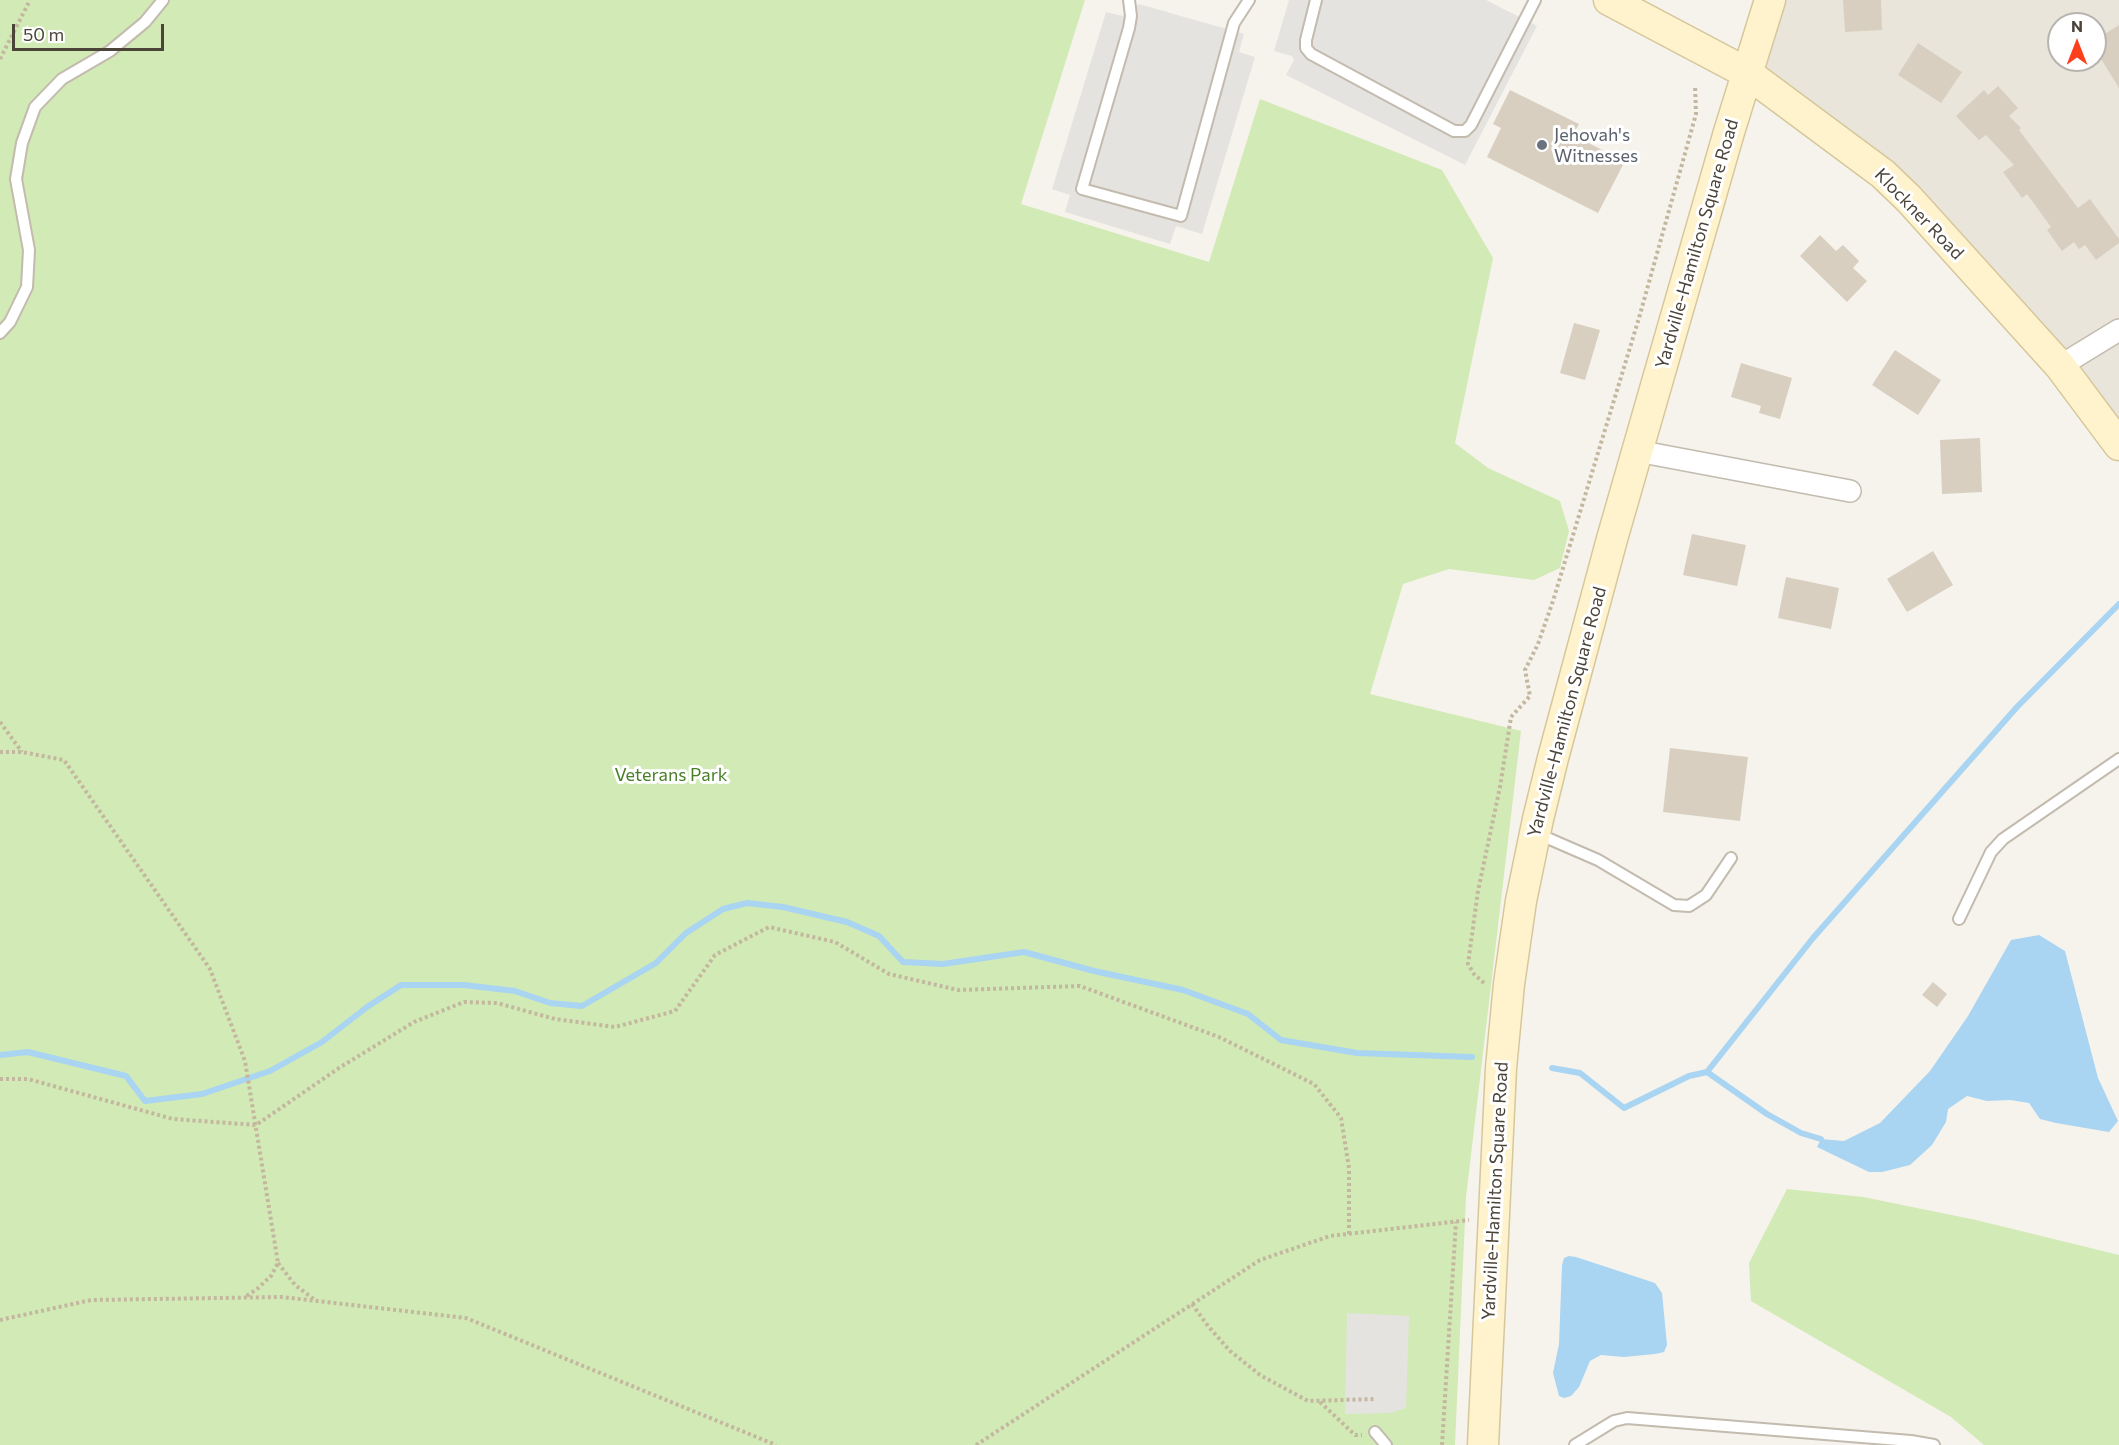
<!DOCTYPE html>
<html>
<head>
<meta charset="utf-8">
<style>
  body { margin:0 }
  #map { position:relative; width:2119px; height:1445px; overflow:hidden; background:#f6f3ec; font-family:Commissioner,sans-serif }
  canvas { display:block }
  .north { position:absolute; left:2047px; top:12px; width:60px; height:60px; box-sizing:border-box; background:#fff; border:2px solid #b7b4b0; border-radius:50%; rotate:0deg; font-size:16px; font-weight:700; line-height:24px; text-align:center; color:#4b4439 }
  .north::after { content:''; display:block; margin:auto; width:21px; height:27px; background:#fc3f1d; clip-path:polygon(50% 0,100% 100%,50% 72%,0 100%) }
  .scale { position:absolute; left:12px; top:24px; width:152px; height:27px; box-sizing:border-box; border:3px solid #4b4439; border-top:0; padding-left:8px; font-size:18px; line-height:21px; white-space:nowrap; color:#4b4439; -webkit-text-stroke:4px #fff; paint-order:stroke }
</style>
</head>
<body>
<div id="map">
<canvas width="2119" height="1445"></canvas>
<div class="north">N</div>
<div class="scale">50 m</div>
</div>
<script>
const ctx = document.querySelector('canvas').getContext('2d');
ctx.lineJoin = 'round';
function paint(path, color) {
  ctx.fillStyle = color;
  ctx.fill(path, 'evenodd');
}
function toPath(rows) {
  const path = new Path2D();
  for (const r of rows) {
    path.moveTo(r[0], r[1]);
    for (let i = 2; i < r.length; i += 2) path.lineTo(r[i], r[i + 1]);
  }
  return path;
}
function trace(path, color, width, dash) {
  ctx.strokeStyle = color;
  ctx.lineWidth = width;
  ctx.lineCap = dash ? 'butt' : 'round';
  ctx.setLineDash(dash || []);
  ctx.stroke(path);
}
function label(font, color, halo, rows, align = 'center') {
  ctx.font = font + ' Commissioner,sans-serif';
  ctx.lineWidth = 6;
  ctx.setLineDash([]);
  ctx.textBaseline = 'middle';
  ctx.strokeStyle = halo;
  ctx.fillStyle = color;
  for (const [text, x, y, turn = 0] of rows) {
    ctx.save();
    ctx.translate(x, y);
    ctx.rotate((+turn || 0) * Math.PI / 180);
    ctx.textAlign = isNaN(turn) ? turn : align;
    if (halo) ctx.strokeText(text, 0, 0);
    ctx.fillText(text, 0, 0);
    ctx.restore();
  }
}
const residential = toPath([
  [1770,0,2119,0,2119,446,1909,199,1747,73],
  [2059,24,2095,24,2095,60,2059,60]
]);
const green = toPath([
  [0,0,1085,0,1021,204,1209,262,1260,99,1442,170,1493,258,1455,443,1488,468,1560,501,1569,531,1560,568,1534,580,1449,569,1403,584,1370,694,1521,731,1466,1197,1455,1445,0,1445],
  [1787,1189,1863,1197,1976,1220,2119,1255,2119,1445,1984,1445,1951,1417,1751,1301,1749,1263]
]);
const parking = toPath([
  [1289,0,1486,0,1537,26,1465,165,1286,75,1294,60,1292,56,1274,51],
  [1139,4,1244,34,1239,52,1255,57,1202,234,1176,226,1170,244,1065,212,1070,195,1052,189,1106,12,1123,16],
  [1347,1313,1409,1316,1406,1408,1390,1413,1345,1414]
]);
const water = toPath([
  [2039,935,2065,951,2098,1078,2118,1121,2109,1132,2056,1123,2040,1119,2029,1103,2010,1100,1987,1101,1967,1096,1948,1109,1946,1122,1932,1145,1910,1165,1882,1172,1869,1172,1817,1147,1821,1139,1844,1141,1880,1123,1930,1071,1968,1016,2011,940],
  [1569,1256,1576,1257,1655,1283,1662,1293,1667,1345,1664,1352,1655,1354,1624,1357,1601,1355,1590,1361,1579,1387,1571,1396,1564,1398,1559,1396,1553,1373,1559,1344,1562,1265,1564,1258]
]);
const stream = toPath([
  [0,1055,28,1052,126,1076,145,1101,202,1094,270,1071,322,1042,367,1007,401,985,464,985,515,991,550,1003,582,1006,656,963,686,933,723,909,747,903,783,907,847,922,879,936,903,962,943,964,1024,952,1094,971,1183,990,1248,1014,1281,1040,1357,1053,1472,1057],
  [1552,1068,1580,1073,1624,1108,1689,1076,1707,1072,1767,1114,1801,1133,1821,1139],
  [1707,1072,1813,938,2017,707,2119,604]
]);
const building = toPath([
  [1843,0,1881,0,1882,30,1845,32],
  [2119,25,2119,88,2095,49,2095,40],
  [1918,43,1962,72,1941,103,1898,75],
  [1998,86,2018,108,2009,116,2021,128,2019,130,2078,208,2090,199,2119,239,2119,243,2096,260,2085,245,2079,249,2074,242,2062,251,2047,230,2051,227,2027,194,2022,198,2003,172,2014,165,1986,135,1979,140,1956,116,1984,90,1988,95],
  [1510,90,1579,124,1573,135,1610,154,1608,158,1623,165,1598,213,1487,157,1501,128,1493,124],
  [1820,235,1836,251,1843,245,1859,261,1853,268,1867,281,1847,302,1800,256],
  [1574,323,1600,330,1585,380,1560,373],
  [1895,350,1941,380,1918,415,1872,385],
  [1741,363,1792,378,1780,419,1759,413,1761,406,1731,397],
  [1980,438,1982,492,1942,494,1940,440],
  [1692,534,1746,545,1737,586,1683,575],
  [1933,551,1953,585,1907,612,1887,579],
  [1786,577,1839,588,1831,629,1778,618],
  [1670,748,1748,757,1740,821,1663,812],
  [1933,982,1947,994,1937,1007,1922,995]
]);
const path = toPath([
  [0,59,30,0],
  [0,722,22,752],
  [0,752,22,752,64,760,210,969,245,1061,278,1263,271,1276,257,1289,245,1297],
  [1484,983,1474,974,1468,964,1478,891,1500,787,1511,717,1530,696,1525,670,1538,644,1553,601,1639,318,1696,114,1695,85],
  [0,1079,28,1079,173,1119,256,1125,339,1068,414,1022,464,1002,497,1003,555,1019,615,1027,675,1011,715,955,769,927,835,942,889,974,958,990,1080,986,1219,1037,1314,1084,1341,1118,1349,1168,1349,1234],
  [278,1263,295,1285,315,1300],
  [1192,1304,1208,1326,1230,1351,1260,1375,1308,1401,1376,1399],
  [0,1320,91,1300,282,1297,466,1318,776,1445],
  [1320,1402,1355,1435,1362,1435],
  [976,1445,1260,1260,1330,1236,1469,1220],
  [1442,1445,1456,1222]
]);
const lane = toPath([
  [1129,0,1131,16,1129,28,1082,189,1181,216,1234,23,1249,0],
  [1316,0,1306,40,1306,48,1311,54,1454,131,1465,131,1471,125,1535,0],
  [0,333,10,322,27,287,29,250,16,179,22,143,35,107,62,79,110,51,145,22,163,0],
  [1538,834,1598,860,1674,905,1689,906,1706,895,1731,858],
  [1959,919,1991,852,2003,839,2119,759],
  [1375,1432,1386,1445],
  [1575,1445,1614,1421,1627,1418,1911,1441,1934,1445]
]);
const street = toPath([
  [2060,366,2119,330],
  [1637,451,1850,491]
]);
const secondary = toPath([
  [1609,0,1747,73,1883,174,1909,199,2060,366,2119,445],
  [1483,1445,1501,1068,1509,984,1521,901,1538,819,1553,758,1612,539,1729,132,1770,0]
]);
const markers = [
  [1542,145,6,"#6b7280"]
];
const worshipNames = [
  ["Jehovah's",1554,135],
  ["Witnesses",1554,156]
];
const streetNames = [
  ["Klockner Road",1919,214,46],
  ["Yardville-Hamilton Square Road",1697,244,-74],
  ["Yardville-Hamilton Square Road",1567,712,-75],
  ["Yardville-Hamilton Square Road",1495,1191,-87]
];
const parkNames = [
  ["Veterans Park",671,775]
];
paint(residential, '#eae5da');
paint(green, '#d2eab5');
paint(parking, '#e5e3e0');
paint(water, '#a9d4f2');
trace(stream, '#a9d4f2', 6);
paint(building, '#d8cfc1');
trace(lane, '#c2bbae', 14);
trace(street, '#c2bbae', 24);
trace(secondary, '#d6c79b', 33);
trace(path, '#c4b79f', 4, [3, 3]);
trace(lane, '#fff', 10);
trace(street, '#fff', 21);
trace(secondary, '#fff3cd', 30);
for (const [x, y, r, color] of markers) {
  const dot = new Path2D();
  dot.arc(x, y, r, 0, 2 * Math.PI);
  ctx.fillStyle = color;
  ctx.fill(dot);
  trace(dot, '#fff', 2);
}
label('18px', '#5b616d', '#fff', worshipNames, 'left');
label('18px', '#4b4439', '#fff', streetNames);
label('18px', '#4a7f2a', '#fff', parkNames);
</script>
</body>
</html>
